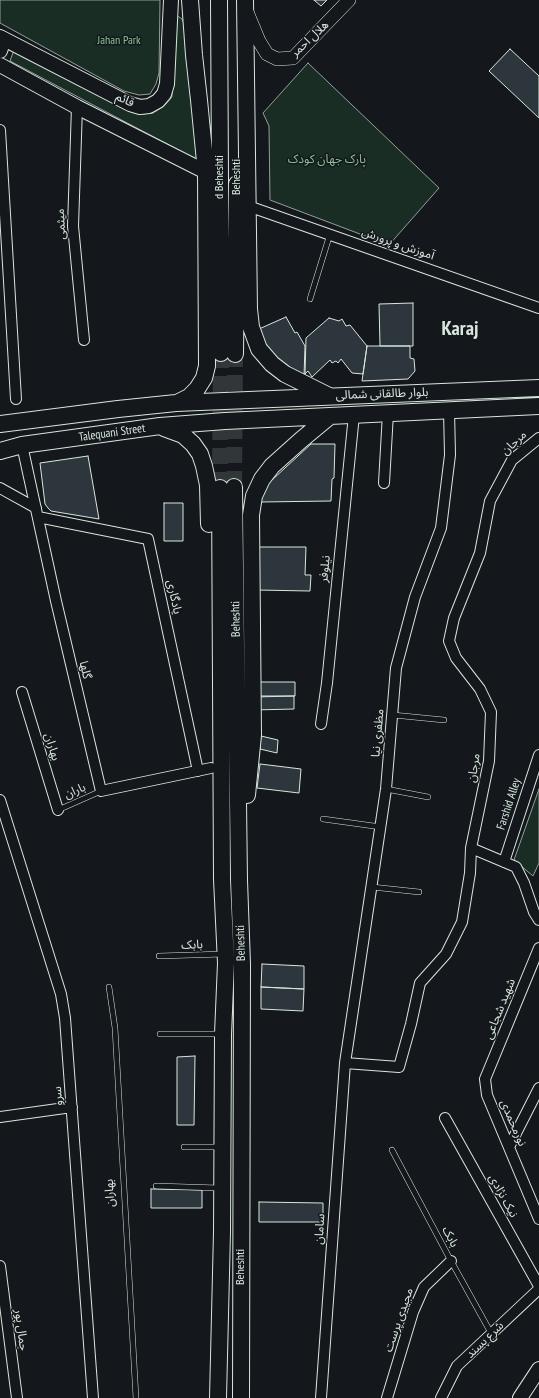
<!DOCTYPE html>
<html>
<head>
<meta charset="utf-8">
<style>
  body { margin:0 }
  canvas { display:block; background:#14181c }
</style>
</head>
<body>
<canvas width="539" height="1398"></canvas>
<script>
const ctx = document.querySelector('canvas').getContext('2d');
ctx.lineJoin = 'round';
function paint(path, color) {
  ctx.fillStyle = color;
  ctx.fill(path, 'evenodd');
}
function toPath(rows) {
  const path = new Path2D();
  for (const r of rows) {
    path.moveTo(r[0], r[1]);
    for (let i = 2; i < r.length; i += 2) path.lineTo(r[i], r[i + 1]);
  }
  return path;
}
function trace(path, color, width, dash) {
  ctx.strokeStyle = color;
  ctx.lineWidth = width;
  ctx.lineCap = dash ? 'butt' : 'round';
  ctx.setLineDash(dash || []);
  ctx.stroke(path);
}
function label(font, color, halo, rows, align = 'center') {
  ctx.font = font + ' "PT Sans Narrow","Noto Sans Arabic",sans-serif';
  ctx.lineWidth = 3;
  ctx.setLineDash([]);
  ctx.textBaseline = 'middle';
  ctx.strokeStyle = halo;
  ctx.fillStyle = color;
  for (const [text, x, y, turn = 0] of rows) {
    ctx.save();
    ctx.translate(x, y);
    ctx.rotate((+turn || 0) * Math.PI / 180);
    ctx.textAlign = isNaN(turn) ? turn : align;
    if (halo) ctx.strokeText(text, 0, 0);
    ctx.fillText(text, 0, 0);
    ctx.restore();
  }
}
const green = toPath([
  [0,0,160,0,159,73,156,84,150,94,139,95,124,91,0,23,0,0],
  [176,15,182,19,188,33,203,163,10,61,14,50,142,114,153,113,164,106,172,97,176,15],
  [308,63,439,188,389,245,270,200,269,126,263,113,308,63],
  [539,789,539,863,533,876,514,860,539,789]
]);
const building = toPath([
  [314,0,327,0,321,6,314,0],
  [510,49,539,76,539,118,489,71,510,49],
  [413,303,413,346,380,346,379,304,413,303],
  [286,317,295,333,297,332,305,346,304,377,281,365,267,347,259,329,286,317],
  [329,318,339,321,342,319,346,326,350,325,367,346,363,374,352,373,341,359,338,363,336,361,332,363,330,360,312,377,308,371,305,374,306,338,329,318],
  [367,346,410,346,410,358,414,359,415,371,408,379,362,381,367,346],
  [311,444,335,444,334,478,332,479,331,501,260,502,259,492,311,444],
  [88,456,99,519,51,511,48,508,45,504,40,463,88,456],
  [164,503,183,503,183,541,164,541,164,503],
  [257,547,306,547,305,575,311,575,310,591,257,590,257,547],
  [253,682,295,682,295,696,253,696,253,682],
  [294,696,294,709,253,710,253,697,294,696],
  [261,736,278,740,277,753,260,749,261,736],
  [260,764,301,769,299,793,257,788,260,764],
  [262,964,304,966,304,989,261,987,262,964],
  [261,987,304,989,303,1011,261,1009,261,987],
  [195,1056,194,1125,177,1125,177,1057,195,1056],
  [151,1189,202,1190,202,1208,151,1208,151,1189],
  [259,1202,323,1203,323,1222,259,1222,259,1202]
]);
const primaryTunnel = toPath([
  [234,487,235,354],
  [220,488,221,353]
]);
const service = toPath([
  [310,299,330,234],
  [393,715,444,720],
  [386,789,428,797],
  [58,810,101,791],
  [323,819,381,827],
  [372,887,419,892],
  [159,956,224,954],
  [109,987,115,1028,136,1398],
  [160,1034,222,1034],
  [184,1147,221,1147],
  [392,1150,451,1261,491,1333],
  [156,1186,219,1188]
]);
const minor = toPath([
  [77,107,73,226,84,340],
  [0,130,16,399],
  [248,206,539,308],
  [22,445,56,601,101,791,211,768],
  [384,483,388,413],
  [0,488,36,508],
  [38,517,148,539,198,771],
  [22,692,58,810],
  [321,724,327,683,354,415],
  [0,800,61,994,65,1018,93,1398],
  [471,848,516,867,524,883,534,912,539,920],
  [504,862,539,755],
  [539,948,485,1079,487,1095,539,1219],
  [345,1063,399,1067,411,1024,420,983,446,954,462,922,470,873,471,848,489,761,491,712,480,689,456,658,449,641,454,618,480,553,490,501,512,460,539,438],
  [0,1117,72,1107],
  [445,1118,539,1286],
  [509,1147,539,1088],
  [0,1266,17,1398],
  [321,1398,345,1063,386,789,396,668,415,597,441,528,450,455,449,410],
  [387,1398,413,1312,424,1287,451,1261],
  [441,1398,457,1366,539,1289]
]);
const tertiary = toPath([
  [247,12,259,41,267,54,277,59,293,58,349,0]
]);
const secondary = toPath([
  [0,37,130,104,140,107,149,106,158,101,164,94,167,84,171,0],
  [0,51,4,39],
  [0,65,77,107,206,172],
  [520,1398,539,1369]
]);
const primary = toPath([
  [219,0,221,353],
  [245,0,249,309,251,327,259,349,272,364,285,374,329,396],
  [235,354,237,184],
  [177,403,189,397,197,389,204,378,207,366,206,172,199,100,194,55,190,0],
  [0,424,118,409,176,403,539,388],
  [164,428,183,435,193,444,200,454,204,466,208,485,209,524],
  [0,451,22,445,160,426,225,421,539,406],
  [234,487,239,880,242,964,241,1398],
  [247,795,253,735,251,515,254,496,262,479,272,466,301,440,330,416],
  [218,1398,222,1232,223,1034,226,963,222,879,220,488]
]);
const streetNames = [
  ["هلال احمر",310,39,-43],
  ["قائم",125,100,24],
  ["d Beheshti",220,177,-90],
  ["Beheshti",237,177,-90],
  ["میثمی",61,224,-92],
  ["آموزش و پرورش",398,244,19],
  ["بلوار طالقانی شمالی",382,394,-2],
  ["Talequani Street",112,433,-8],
  ["مرجان",514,443,-43],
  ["نیلوفر",325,569,-84],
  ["یادگاری",174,597,78],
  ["Beheshti",236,619,-91],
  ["گلها",85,670,77],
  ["مظفری نیا",378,733,-85],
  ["بهاران",52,747,73],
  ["مرجان",474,768,-81],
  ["باران",75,791,-23],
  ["Farshid Alley",509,804,-72],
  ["Beheshti",241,943,-92],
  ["بابک",192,945,-1],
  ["شهید شجاعی",500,1009,-68],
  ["سرو",58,1096,-94],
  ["نورمحمدی",513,1123,67],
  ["بهاران",110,1193,-93],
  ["نیک نژادی",503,1196,61],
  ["سامان",320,1229,-86],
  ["بابک",450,1237,62],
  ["Beheshti",241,1267,-90],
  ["مجیدی پرست",399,1320,-71],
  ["جمال پور",21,1330,83],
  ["شرع پسند",485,1340,-44]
];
const parkNames = [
  ["Jahan Park",119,41],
  ["پارک جهان کودک",327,160]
];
const townNames = [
  ["Karaj",460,329]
];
paint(green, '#1a2d24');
trace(green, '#939e99', 1);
paint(building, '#2c363c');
trace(building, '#d8e6dc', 1);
trace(primaryTunnel, '#313739', 16, [16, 8]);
trace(service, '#d8e6dc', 6);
trace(minor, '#d8e6dc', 12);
trace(tertiary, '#d8e6dc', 14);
trace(secondary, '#d8e6dc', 16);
trace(primary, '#d8e6dc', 18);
trace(service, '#14181c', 5);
trace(minor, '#14181c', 10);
trace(tertiary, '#14181c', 13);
trace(secondary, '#14181c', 14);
trace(primary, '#14181c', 16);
label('12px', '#d8e6dc', '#14181c', streetNames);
label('12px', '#8ac095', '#14181c', parkNames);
label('bold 20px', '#d8e6dc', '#14181c', townNames);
</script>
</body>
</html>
